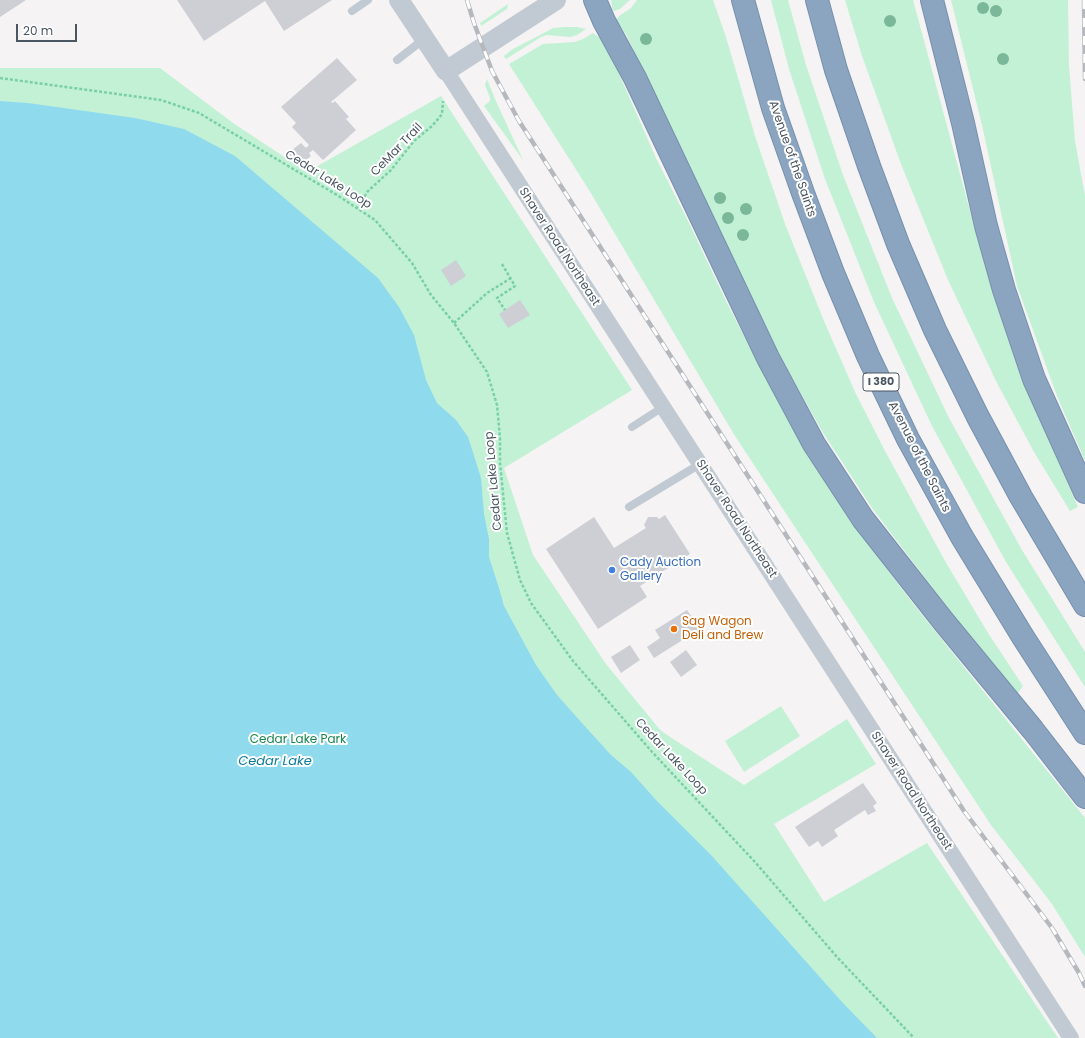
<!DOCTYPE html>
<html>
<head>
<meta charset="utf-8">
<style>
  body { margin:0 }
  #map { position:relative; width:1085px; height:1038px; overflow:hidden; background:#f5f3f3; font-family:Poppins,sans-serif }
  canvas { display:block }
  .scale { position:absolute; left:16px; top:24px; width:61px; height:18px; box-sizing:border-box; border:2px solid #4a5661; border-top:0; padding-left:5px; font-size:12px; line-height:14px; white-space:nowrap; color:#4a5661; -webkit-text-stroke:3px #fff; paint-order:stroke }
</style>
</head>
<body>
<div id="map">
<canvas width="1085" height="1038"></canvas>
<div class="scale">20 m</div>
</div>
<script>
const ctx = document.querySelector('canvas').getContext('2d');
ctx.lineJoin = 'round';
function paint(path, color) {
  ctx.fillStyle = color;
  ctx.fill(path, 'evenodd');
}
function toPath(rows) {
  const path = new Path2D();
  for (const r of rows) {
    path.moveTo(r[0], r[1]);
    for (let i = 2; i < r.length; i += 2) path.lineTo(r[i], r[i + 1]);
  }
  return path;
}
function trace(path, color, width, dash) {
  ctx.strokeStyle = color;
  ctx.lineWidth = width;
  ctx.lineCap = dash ? 'butt' : 'round';
  ctx.setLineDash(dash || []);
  ctx.stroke(path);
}
function label(font, color, halo, rows, align = 'center') {
  ctx.font = font + ' Poppins,sans-serif';
  ctx.lineWidth = 4;
  ctx.setLineDash([]);
  ctx.textBaseline = 'middle';
  ctx.strokeStyle = halo;
  ctx.fillStyle = color;
  for (const [text, x, y, turn = 0] of rows) {
    ctx.save();
    ctx.translate(x, y);
    ctx.rotate((+turn || 0) * Math.PI / 180);
    ctx.textAlign = isNaN(turn) ? turn : align;
    if (halo) ctx.strokeText(text, 0, 0);
    ctx.fillText(text, 0, 0);
    ctx.restore();
  }
}
const green = toPath([
  [611,0,630,0,620,9,613,11],
  [637,0,713,0,726,37,755,136,785,224,824,321,855,392,885,451,945,561,988,633,1023,686,1018,693,997,670,935,591,872,508,822,431,781,358,668,127,627,36,616,20,619,16,631,8],
  [771,0,788,0,806,65,843,175,892,298,949,418,1022,550,1085,652,1085,687,1006,562,932,426,874,302,825,179,789,69],
  [845,0,913,0,984,263,1009,341,1031,399,1078,507,1070,511,1034,452,997,383,948,280,901,164,862,56],
  [951,0,1068,0,1069,66,1075,141,1085,196,1085,461,1057,396,1017,286,982,125],
  [508,4,507,9,481,26,480,23],
  [565,27,577,27,586,29,577,35,570,37,547,35,541,37,506,59,504,56,513,49,542,34,553,28],
  [593,33,604,41,613,52,619,74,656,158,689,223,726,301,766,379,817,468,854,525,911,601,1085,818,1085,957,1052,904,991,825,735,436,589,190,509,64,543,44,575,42,583,39],
  [0,68,160,68,233,123,307,172,441,96,632,390,504,468,533,555,606,664,661,731,744,785,847,719,876,764,774,824,824,902,927,843,1058,1038,0,1038],
  [487,79,495,99,523,160,484,106,490,101,490,98,485,85],
  [781,706,800,736,744,772,725,741]
]);
const water = toPath([
  [0,101,28,103,135,118,184,129,235,156,378,278,399,307,414,335,426,380,437,403,456,420,468,437,471,446,481,478,484,514,489,539,489,557,499,588,504,606,536,665,557,695,581,722,611,755,631,772,656,800,711,855,842,1002,877,1038,0,1038]
]);
const building = toPath([
  [0,0,26,0,0,17],
  [177,0,332,0,284,31,265,1,204,41],
  [337,58,357,80,331,102,333,103,335,101,349,117,346,119,356,130,323,160,313,150,309,153,311,156,299,166,288,153,301,143,306,148,309,145,292,127,296,123,281,107],
  [456,260,466,276,451,286,441,270],
  [520,300,530,315,508,328,499,314],
  [665,515,690,554,640,586,647,597,598,629,546,549,594,517,614,548,646,528,644,525,648,517,657,517,659,519],
  [687,610,700,629,654,658,647,647,660,638,655,630],
  [630,645,640,660,621,673,611,657],
  [686,650,697,665,681,677,670,662],
  [863,783,877,803,873,806,876,811,868,815,865,810,834,830,838,836,822,847,818,841,809,847,795,827]
]);
const path = toPath([
  [0,78,161,100,199,113,337,195,375,220,412,263,431,295,454,323,487,372,497,405,500,438,500,463,507,533,520,580,531,603,573,661,653,753,755,862,837,957,914,1038],
  [356,209,368,191,391,170,414,141,432,126,439,118,442,114,443,101],
  [502,264,515,286,497,298,505,310],
  [454,323,487,293,511,278]
]);
const service = toPath([
  [352,11,368,0],
  [397,60,424,39],
  [632,427,663,407],
  [629,507,700,464]
]);
const minor = toPath([
  [446,71,1071,1038]
]);
const tertiary = toPath([
  [399,0,446,71,556,0]
]);
const motorway = toPath([
  [595,0,604,21,635,78,768,358,814,444,863,519,944,622,1033,730,1085,797],
  [743,0,773,108,803,193,833,273,868,356,908,439,962,537,1023,637,1085,733],
  [817,0,836,70,869,166,898,244,935,330,978,417,1021,497,1085,605],
  [932,0,963,123,986,226,1004,290,1034,379,1085,492]
]);
const rail = toPath([
  [467,0,474,23,492,71,519,121,964,811,1052,928,1079,973,1085,986],
  [1084,0,1085,79]
]);
const trees = [
  [983,8],
  [996,11],
  [890,21],
  [646,39],
  [1003,59],
  [720,198],
  [746,209],
  [728,218],
  [743,235]
];
const markers = [
  [612,570,4,"#3f7fe0"],
  [674,629,4,"#e8710a"]
];
const shields = [
  [881,382,36]
];
const shieldNames = [
  ["I 380",881,382]
];
const streetNames = [
  ["CeMar Trail",397,150,-46],
  ["Avenue of the Saints",792,159,71],
  ["Cedar Lake Loop",328,180,32],
  ["Shaver Road Northeast",559,247,57],
  ["Avenue of the Saints",919,457,63],
  ["Cedar Lake Loop",494,481,-95],
  ["Shaver Road Northeast",736,519,57],
  ["Cedar Lake Loop",671,757,47],
  ["Shaver Road Northeast",911,791,57]
];
const shopNames = [
  ["Cady Auction",620,563],
  ["Gallery",620,577]
];
const foodNames = [
  ["Sag Wagon",682,622],
  ["Deli and Brew",682,636]
];
const parkNames = [
  ["Cedar Lake Park",298,740]
];
const waterNames = [
  ["Cedar Lake",275,762]
];
paint(green, '#c3f1d5');
paint(water, '#90daee');
paint(building, '#cdcfd5');
trace(motorway, '#7690ad', 24);
trace(path, '#7ad0a6', 2.5, [3, 2]);
trace(service, '#c1cad2', 8);
trace(minor, '#c1cad2', 16);
trace(tertiary, '#c1cad2', 20);
trace(motorway, '#8ba5c1', 22);
trace(rail, '#b5b8bd', 4.5);
trace(rail, '#fff', 3, [9]);
ctx.fillStyle = '#7bb799';
for (const [x, y] of trees) {
  ctx.beginPath();
  ctx.arc(x, y, 6, 0, 2 * Math.PI);
  ctx.fill();
}
for (const [x, y, r, color] of markers) {
  const dot = new Path2D();
  dot.arc(x, y, r, 0, 2 * Math.PI);
  ctx.fillStyle = color;
  ctx.fill(dot);
  trace(dot, '#fff', 1.5);
}
for (const [x, y, w] of shields) {
  const box = new Path2D();
  box.roundRect(x - w / 2, y - 9, w, 18, 3);
  ctx.fillStyle = '#fff';
  ctx.fill(box);
  trace(box, '#4a5661', 1);
}
label('bold 11px', '#4a5661', null, shieldNames);
label('12px', '#4a5661', '#fff', streetNames);
label('12px', '#366cbe', '#fff', shopNames, 'left');
label('12px', '#c56008', '#fff', foodNames, 'left');
label('12px', '#17864f', '#fff', parkNames);
label('italic 13px', '#0c7c9b', '#fff', waterNames);
</script>
</body>
</html>
